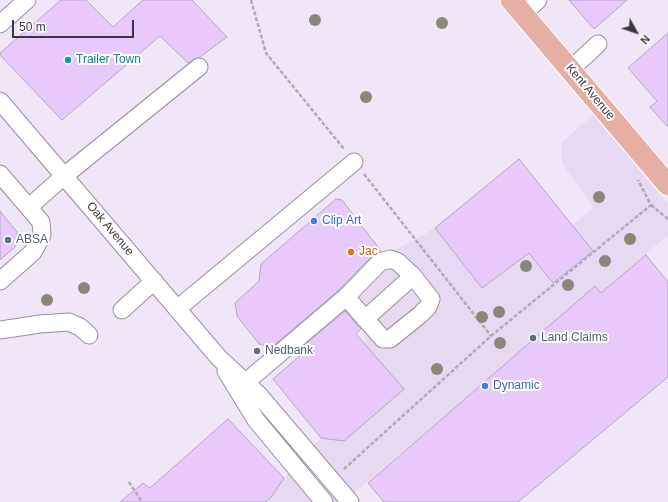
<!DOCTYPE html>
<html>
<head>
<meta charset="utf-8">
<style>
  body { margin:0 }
  #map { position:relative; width:668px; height:502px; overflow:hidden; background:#f0e6f7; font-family:Helvetica,sans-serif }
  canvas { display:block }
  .north { position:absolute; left:616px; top:12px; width:40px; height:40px; -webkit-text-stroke:3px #fff; paint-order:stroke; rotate:130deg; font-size:11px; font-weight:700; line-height:16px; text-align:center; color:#3b373e }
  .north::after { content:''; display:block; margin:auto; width:14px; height:18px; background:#3b373e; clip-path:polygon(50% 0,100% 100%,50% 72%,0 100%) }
  .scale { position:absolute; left:12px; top:20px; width:122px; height:18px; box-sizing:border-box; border:2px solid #3b373e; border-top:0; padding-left:5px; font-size:12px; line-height:14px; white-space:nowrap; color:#3b373e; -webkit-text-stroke:3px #fff; paint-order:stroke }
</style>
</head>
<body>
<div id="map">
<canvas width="668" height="502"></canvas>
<div class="north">N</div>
<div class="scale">50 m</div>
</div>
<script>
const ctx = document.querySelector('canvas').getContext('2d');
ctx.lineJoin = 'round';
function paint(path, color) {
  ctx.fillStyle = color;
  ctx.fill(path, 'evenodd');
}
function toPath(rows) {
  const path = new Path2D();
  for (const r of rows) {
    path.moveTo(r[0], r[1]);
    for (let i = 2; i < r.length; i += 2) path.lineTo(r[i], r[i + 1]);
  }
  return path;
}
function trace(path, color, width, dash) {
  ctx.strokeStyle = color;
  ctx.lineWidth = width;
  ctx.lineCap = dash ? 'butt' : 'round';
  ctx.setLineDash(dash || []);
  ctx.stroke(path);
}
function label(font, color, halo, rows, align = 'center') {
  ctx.font = font + ' Helvetica,sans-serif';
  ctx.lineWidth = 4;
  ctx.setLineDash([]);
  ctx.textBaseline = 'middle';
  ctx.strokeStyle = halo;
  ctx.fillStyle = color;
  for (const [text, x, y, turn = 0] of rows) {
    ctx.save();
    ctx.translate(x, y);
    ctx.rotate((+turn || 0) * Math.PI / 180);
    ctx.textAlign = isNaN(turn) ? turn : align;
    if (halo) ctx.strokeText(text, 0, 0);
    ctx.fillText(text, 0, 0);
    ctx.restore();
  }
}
const built = toPath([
  [593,115,668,204,668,235,601,293,595,286,344,502,266,502,272,496,284,478,321,438,344,441,403,389,365,344,364,326,340,294,385,256,435,228,482,288,529,253,553,282,593,252,572,225,594,208,562,163,562,142]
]);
const building = toPath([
  [61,0,86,0,113,27,143,0,192,0,227,37,200,57,188,63,160,36,62,120,0,55,0,53,61,0],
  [569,0,627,0,594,29,569,0],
  [668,33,668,127,650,107,657,101,628,68,668,33],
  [519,159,593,251,553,283,529,253,482,288,435,228,519,159],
  [336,199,342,200,381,251,373,255,339,290,272,347,259,344,237,316,235,303,259,281,261,264,336,199],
  [0,211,17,232,15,247,0,260,0,211],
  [646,255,668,282,668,377,518,502,384,502,368,483,595,286,601,293,646,255],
  [345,311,361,329,356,334,404,389,344,441,321,438,273,379,302,354,296,352,345,311],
  [228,419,284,478,272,496,266,502,120,502,143,483,150,488,228,419]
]);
const path = toPath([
  [251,0,266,53,344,149],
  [364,174,491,336],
  [651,205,668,219],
  [344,469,491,336,651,205,638,180],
  [129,482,142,502]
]);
const minor = toPath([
  [523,14,538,0],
  [0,24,27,0],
  [571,69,598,44],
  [0,101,219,358,259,395,350,502],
  [0,174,41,222,42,235,33,252,0,281],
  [29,207,64,176,199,67],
  [177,309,354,162],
  [122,310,154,281],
  [365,319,413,276],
  [0,330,40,324,69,322,80,327,89,335],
  [226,371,256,420,324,502],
  [246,382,346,297,380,262,390,259,398,262,413,276,431,299,428,307,421,314,390,339,383,339,346,297]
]);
const major = toPath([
  [511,0,668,185]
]);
const trees = [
  [315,20],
  [442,23],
  [366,97],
  [599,197],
  [630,239],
  [605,261],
  [526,266],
  [568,285],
  [84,288],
  [47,300],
  [499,312],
  [482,317],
  [500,343],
  [437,369]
];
const markers = [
  [68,60,4,"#0f9aa8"],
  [314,221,4,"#3f7fe0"],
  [8,240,4,"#5c6f8a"],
  [351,252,4,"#e8710a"],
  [533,338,4,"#5c6f8a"],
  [257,351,4,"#5c6f8a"],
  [485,386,4,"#3f7fe0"]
];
const cultureNames = [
  ["Trailer Town",76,60]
];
const streetNames = [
  ["Kent Avenue",590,92,50],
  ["Oak Avenue",110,229,50]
];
const shopNames = [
  ["Clip Art",322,221],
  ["Dynamic",493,386]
];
const serviceNames = [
  ["ABSA",16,240],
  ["Land Claims",541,338],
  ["Nedbank",265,351]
];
const foodNames = [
  ["Jac",359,252]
];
paint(built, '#e6d9f1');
paint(building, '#e7c9fc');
trace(building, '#b2a9b9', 1);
trace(minor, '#988f9f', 19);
trace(major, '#fff', 23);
trace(path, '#b1a9b6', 2.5, [4, 2]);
trace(minor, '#fff', 17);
trace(major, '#e6afa4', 21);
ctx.fillStyle = '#898878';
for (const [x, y] of trees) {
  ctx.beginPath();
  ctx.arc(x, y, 6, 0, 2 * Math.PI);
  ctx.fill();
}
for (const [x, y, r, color] of markers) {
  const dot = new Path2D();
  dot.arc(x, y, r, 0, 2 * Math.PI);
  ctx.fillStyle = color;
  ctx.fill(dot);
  trace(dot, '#fff', 1.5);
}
label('12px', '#0d838f', '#fff', cultureNames, 'left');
label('12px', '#3b373e', '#fff', streetNames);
label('12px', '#366cbe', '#fff', shopNames, 'left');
label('12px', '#4e5e75', '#fff', serviceNames, 'left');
label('12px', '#c56008', '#fff', foodNames, 'left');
</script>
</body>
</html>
